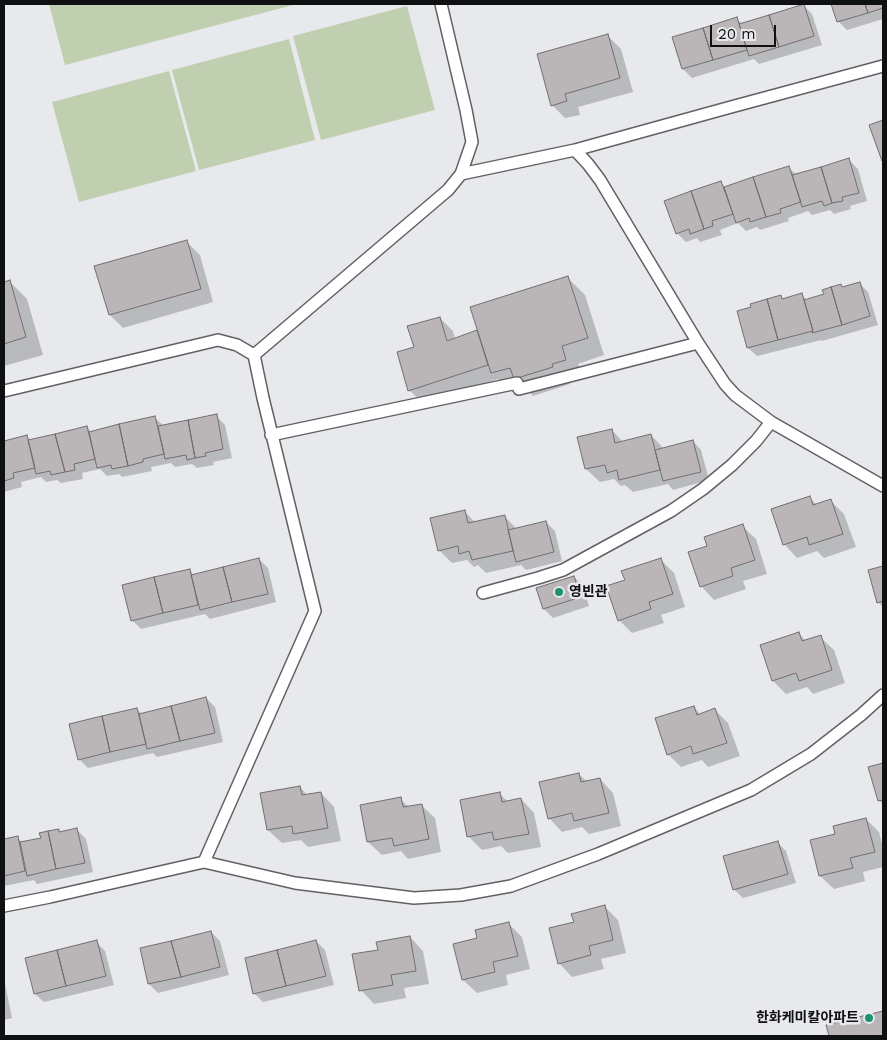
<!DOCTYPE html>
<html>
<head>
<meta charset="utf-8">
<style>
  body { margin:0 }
  #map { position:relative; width:887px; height:1040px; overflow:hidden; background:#e8e9ed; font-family:"Work Sans",sans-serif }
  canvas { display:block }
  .frame { position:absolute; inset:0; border:5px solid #0f1011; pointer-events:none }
  .scale { position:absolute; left:710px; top:25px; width:66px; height:22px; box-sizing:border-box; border:2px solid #0f1011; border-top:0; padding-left:6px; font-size:15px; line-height:18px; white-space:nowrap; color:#0f1011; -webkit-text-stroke:4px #e8e9ed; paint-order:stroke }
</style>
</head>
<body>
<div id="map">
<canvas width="887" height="1040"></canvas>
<div class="frame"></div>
<div class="scale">20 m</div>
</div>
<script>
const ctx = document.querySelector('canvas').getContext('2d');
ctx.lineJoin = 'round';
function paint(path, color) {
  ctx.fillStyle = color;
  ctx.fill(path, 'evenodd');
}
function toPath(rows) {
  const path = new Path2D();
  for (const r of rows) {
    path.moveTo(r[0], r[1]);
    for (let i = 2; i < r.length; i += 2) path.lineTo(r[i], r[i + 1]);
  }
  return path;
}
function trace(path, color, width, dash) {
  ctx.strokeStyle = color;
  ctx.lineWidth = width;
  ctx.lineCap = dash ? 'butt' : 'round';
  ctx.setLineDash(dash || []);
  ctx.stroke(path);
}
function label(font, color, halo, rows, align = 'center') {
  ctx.font = font + ' "Work Sans","Noto Sans KR",sans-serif';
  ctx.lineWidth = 5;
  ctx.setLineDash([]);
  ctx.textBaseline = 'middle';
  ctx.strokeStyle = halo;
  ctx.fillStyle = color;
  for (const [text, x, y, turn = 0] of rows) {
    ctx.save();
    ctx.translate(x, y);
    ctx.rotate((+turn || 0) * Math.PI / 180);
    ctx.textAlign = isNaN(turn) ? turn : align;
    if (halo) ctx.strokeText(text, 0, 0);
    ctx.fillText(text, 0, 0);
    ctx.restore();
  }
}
const green = toPath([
  [49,4,297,4,65,65],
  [407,6,435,110,321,140,293,36],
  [289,39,315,140,199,170,172,70],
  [169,71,196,171,79,202,52,102]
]);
const shadow = toPath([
  [833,4,883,4,883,19,847,30,838,21],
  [803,5,812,14,822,45,759,64,754,59,692,78,683,69,674,38,737,19,742,24],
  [608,36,621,49,633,92,578,107,580,115,565,118,552,105],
  [849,160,858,169,867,201,850,206,851,209,834,214,830,210,812,215,808,211,788,218,789,221,760,230,757,227,746,231,738,223,720,230,722,235,700,242,697,238,686,242,677,233,721,183,726,188,788,167,797,175],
  [186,241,200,255,213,302,123,328,110,315],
  [568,278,585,295,604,355,578,364,583,377,569,381,570,384,533,396,523,386,510,390,498,379,423,403,409,390,415,348,440,318,453,331,455,339,479,331],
  [10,282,27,299,43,355,4,366,4,284],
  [860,284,868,292,878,325,822,341,821,340,757,356,748,348,781,297,784,300,802,295,807,300,826,295,841,286,843,288],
  [216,416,225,425,232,458,213,462,214,465,197,468,192,464,175,467,171,463,151,467,152,471,122,477,119,474,107,476,100,469,82,473,83,479,61,483,57,480,46,482,41,477,21,482,22,487,4,492,4,442,27,437,31,441,87,427,92,433,155,418,164,426],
  [612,430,623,442,651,435,664,449,693,441,701,450,709,480,673,490,668,484,633,492,625,485,621,486,614,479,600,482,586,469,579,438],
  [810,498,817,505,831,501,844,514,856,547,824,558,817,551,797,558,784,544],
  [464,511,476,523,504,516,517,529,546,522,555,531,562,561,526,570,521,565,486,573,478,565,474,567,467,560,452,563,439,550],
  [742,526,756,539,767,574,743,581,746,589,714,600,701,586,708,547],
  [259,559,268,568,276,602,210,619,205,614,141,629,132,620,189,570,194,575],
  [660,559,674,573,685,607,661,615,664,623,632,633,619,620,626,580],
  [883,567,883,607,878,602,870,571],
  [574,577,583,586,589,606,553,618,544,609],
  [799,634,806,641,820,637,834,650,845,683,813,694,807,687,786,694,773,681],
  [206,698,215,707,223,742,157,757,153,753,88,768,79,759,137,709,142,714],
  [694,707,701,715,715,710,728,723,740,756,708,767,702,760,681,767,668,754],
  [883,764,883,804,879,800,870,768],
  [579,774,587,782,600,779,613,793,621,826,589,834,582,827,562,832,549,818],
  [300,787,308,796,321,793,334,807,341,841,308,847,301,840,282,843,268,830],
  [500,794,508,802,521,799,534,813,541,847,508,853,501,846,482,850,468,836],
  [400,799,409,807,421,805,435,818,441,852,408,859,401,851,382,855,368,842],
  [866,819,879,832,883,848,883,867,863,872,865,881,834,889,820,876,836,835],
  [58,830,61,833,77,830,86,839,93,872,37,884,34,880,4,886,4,841,17,838,23,843,42,839],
  [777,842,786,851,796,883,743,898,734,889],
  [605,907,618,920,626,953,601,959,604,969,572,977,559,963,575,923],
  [508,923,522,937,530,969,506,975,508,985,477,993,463,980,479,939],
  [211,932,220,941,229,975,158,993,149,984,141,949],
  [410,937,423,951,429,984,404,988,406,998,374,1004,361,990,379,951],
  [316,941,325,950,334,985,263,1002,254,993],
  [96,942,105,951,114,985,44,1002,35,994],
  [4,983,5,984,12,1018,4,1020],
  [883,1012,883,1036,830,1036,827,1026]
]);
const building = toPath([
  [804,4,814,36,779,47,769,15,804,4],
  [831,4,865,4,868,13,837,22,831,4],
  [865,4,883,4,883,8,868,13,865,4],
  [769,15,779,47,749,56,739,24,769,15],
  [737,17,747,50,713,60,703,28,737,17],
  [703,28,713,60,682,69,672,37,703,28],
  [608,34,620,78,565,94,567,101,551,106,537,54,608,34],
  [883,120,883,161,882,161,869,125,883,120],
  [849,158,859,193,842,197,843,201,832,203,821,167,849,158],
  [789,166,801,202,780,209,781,213,766,217,753,177,789,166],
  [821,167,832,203,824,206,822,201,802,207,792,175,821,167],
  [753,177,766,217,750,222,749,218,736,223,724,187,753,177],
  [721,181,733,214,712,221,713,226,704,229,691,191,721,181],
  [691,191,704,229,690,234,689,229,676,234,664,201,691,191],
  [187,240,201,289,109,315,94,266,187,240],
  [568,276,588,338,562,346,566,360,552,364,553,367,514,379,510,368,491,373,470,307,568,276],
  [10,280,26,337,4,344,4,282,10,280],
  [860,282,870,316,842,325,831,287,841,284,842,287,860,282],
  [831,287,842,325,812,333,813,331,804,300,824,294,822,290,831,287],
  [802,293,813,331,778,340,767,299,781,295,782,299,802,293],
  [767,299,778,340,747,348,737,311,751,307,750,304,767,299],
  [440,317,447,341,477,330,488,365,408,391,397,352,414,347,407,326,440,317],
  [217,414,223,449,205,453,206,456,195,458,188,420,217,414],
  [155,416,164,454,143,459,143,462,128,466,119,424,155,416],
  [188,420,195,458,187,460,186,455,165,459,158,426,188,420],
  [119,424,128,466,112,469,111,465,97,468,89,432,119,424],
  [87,426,95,459,74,464,75,470,65,472,55,434,87,426],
  [612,429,615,443,651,434,660,470,619,480,617,470,607,473,605,465,585,469,577,437,612,429],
  [55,434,65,472,51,475,50,471,36,474,28,440,55,434],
  [27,435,35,468,13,473,14,478,4,481,4,441,27,435],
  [693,440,701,472,663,481,655,450,693,440],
  [810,496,813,505,831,499,843,534,809,545,807,537,783,545,771,509,810,496],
  [465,510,468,523,505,515,513,551,472,560,469,551,459,554,458,546,438,551,430,518,465,510],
  [546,521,554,552,516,562,508,530,546,521],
  [743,524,755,560,731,568,733,576,700,587,688,552,707,546,704,537,743,524],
  [259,558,268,594,232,602,223,567,259,558],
  [661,558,673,594,649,602,651,609,618,621,606,586,625,580,621,571,661,558],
  [883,566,883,601,877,603,868,570,883,566],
  [223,567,232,602,200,610,191,575,223,567],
  [190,569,198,605,163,613,154,577,190,569],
  [574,576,581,597,543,609,536,588,574,576],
  [154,577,163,613,131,621,122,585,154,577],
  [799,632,802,641,821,635,832,670,799,681,796,673,772,681,760,645,799,632],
  [206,697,215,733,180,741,171,706,206,697],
  [171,706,180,741,147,749,139,714,171,706],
  [694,706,697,715,715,708,727,743,693,754,691,746,667,755,655,718,694,706],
  [137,708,146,744,110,752,102,716,137,708],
  [102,716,110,752,78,760,69,724,102,716],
  [883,763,883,800,878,801,868,767,883,763],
  [579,773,581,782,600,778,609,813,574,821,572,813,548,819,539,782,579,773],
  [300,786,302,795,321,792,328,828,293,834,292,826,267,830,260,793,300,786],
  [500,792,502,802,521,798,529,834,494,840,492,832,467,837,460,800,500,792],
  [401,797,403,807,422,804,429,839,394,846,392,838,367,842,360,805,401,797],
  [866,818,875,852,850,858,853,868,819,876,810,840,835,834,833,826,866,818],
  [77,828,85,863,56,869,48,831,59,829,59,832,77,828],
  [48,831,56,869,27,876,20,842,41,838,39,833,48,831],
  [18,836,25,871,4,876,4,839,18,836],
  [778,841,788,874,733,890,723,856,778,841],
  [605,905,613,940,589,946,591,955,558,964,549,928,574,922,571,914,605,905],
  [509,922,518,956,493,962,495,972,462,980,453,944,477,938,475,930,509,922],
  [211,931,220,967,181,977,171,941,211,931],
  [410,936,416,971,391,975,393,985,359,991,352,954,378,950,376,942,410,936],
  [97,940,106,976,66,986,57,950,97,940],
  [316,940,326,976,286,986,277,950,316,940],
  [171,941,181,977,148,984,140,948,171,941],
  [57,950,66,986,34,994,25,958,57,950],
  [277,950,286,986,253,994,245,958,277,950],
  [883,1011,883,1036,829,1036,826,1025,883,1011]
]);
const service = toPath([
  [575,150,588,164,600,180,698,343,725,384,735,395,771,422,883,486],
  [461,174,575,150,731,107,883,66],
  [4,391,218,340,237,345,254,355,448,190,461,174,472,142,466,110,441,4],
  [271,435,517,383,519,389,698,343],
  [483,593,538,578,563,570,671,511,703,489,732,465,756,441,771,422],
  [204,862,315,611,263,398,254,355],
  [4,906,50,897,204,862,295,883,414,898,461,895,511,886,598,854,751,790,811,754,861,715,883,695]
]);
const markers = [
  [559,592,5,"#1e9173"],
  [869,1018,5,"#1e9173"]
];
const poiNames = [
  ["영빈관",569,592],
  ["한화케미칼아파트",859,1018,"right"]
];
paint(green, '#c0cfb0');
paint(shadow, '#0003');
paint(building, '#bab5b7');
trace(building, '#726e6f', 1);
trace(service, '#616165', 14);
trace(service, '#fff', 11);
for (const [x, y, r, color] of markers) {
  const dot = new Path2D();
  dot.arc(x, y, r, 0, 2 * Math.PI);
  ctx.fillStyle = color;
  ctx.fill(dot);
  trace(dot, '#e8e9ed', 2);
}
label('bold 14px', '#0f1011', '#e8e9ed', poiNames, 'left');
</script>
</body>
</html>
